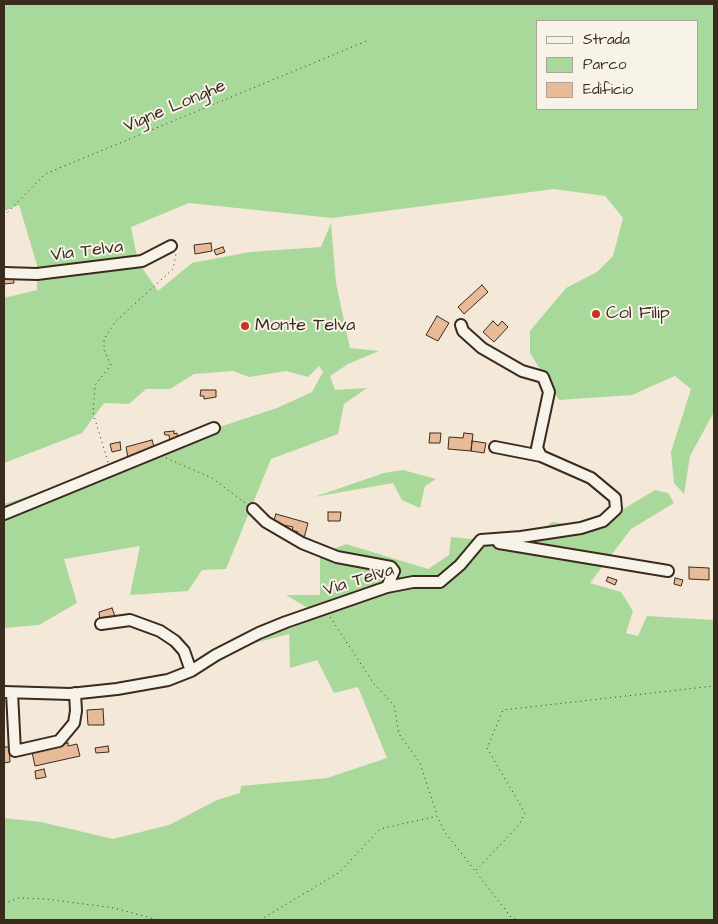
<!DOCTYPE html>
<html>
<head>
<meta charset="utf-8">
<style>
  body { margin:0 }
  #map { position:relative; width:718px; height:924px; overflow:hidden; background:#f4e8d8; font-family:"Architects Daughter",sans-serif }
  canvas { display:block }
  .frame { position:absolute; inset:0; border:5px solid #3b2a1e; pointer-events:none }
  .legend { position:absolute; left:536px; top:20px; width:162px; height:90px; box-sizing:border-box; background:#f7f3e8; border:1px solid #aca397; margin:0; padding:6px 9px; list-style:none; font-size:15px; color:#3b2a1e }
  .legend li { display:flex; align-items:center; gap:10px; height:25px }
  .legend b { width:25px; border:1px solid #aca397 }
</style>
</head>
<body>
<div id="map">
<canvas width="718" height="924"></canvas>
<div class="frame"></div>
<ul class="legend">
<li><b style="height:6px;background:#f7f3e8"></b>Strada</li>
<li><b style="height:14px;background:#a9d99a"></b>Parco</li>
<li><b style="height:14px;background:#e8bb98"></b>Edificio</li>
</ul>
</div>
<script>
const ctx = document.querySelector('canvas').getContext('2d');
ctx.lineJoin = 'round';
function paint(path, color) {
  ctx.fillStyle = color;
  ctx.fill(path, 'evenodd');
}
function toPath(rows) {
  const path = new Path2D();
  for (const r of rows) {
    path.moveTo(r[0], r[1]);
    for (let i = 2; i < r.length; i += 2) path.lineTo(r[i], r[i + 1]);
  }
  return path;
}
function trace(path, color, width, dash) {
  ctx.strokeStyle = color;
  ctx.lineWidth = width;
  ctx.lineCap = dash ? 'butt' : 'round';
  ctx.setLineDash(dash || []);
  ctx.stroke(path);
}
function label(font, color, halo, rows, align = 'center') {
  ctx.font = font + ' "Architects Daughter",sans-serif';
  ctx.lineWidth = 4;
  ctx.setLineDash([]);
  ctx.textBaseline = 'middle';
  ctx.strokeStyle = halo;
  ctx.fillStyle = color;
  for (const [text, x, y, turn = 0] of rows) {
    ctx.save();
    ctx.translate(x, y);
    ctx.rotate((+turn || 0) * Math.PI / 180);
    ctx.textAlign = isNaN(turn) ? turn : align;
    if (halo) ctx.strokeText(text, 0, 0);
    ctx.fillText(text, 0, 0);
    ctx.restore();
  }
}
const green = toPath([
  [4,4,714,4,714,412,690,456,684,494,674,483,671,452,691,389,675,376,632,395,559,400,530,353,530,331,566,288,597,272,613,256,623,218,605,196,554,189,332,218,189,203,131,227,138,262,158,291,192,263,250,252,321,247,331,223,336,283,350,348,379,351,348,364,330,376,335,390,367,388,344,404,338,434,271,459,226,569,202,570,188,591,130,595,140,546,64,559,77,603,39,625,4,628,4,504,111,470,192,436,277,408,312,392,323,372,319,366,308,377,286,371,249,377,233,371,194,374,170,389,146,389,129,404,104,403,82,433,4,463,4,298,37,290,37,265,19,205,4,211],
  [537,21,697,21,697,109,537,109],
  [403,470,436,479,425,486,420,508,402,500,393,483,314,497,384,473],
  [655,490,668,493,674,503,631,529,590,583,621,592,633,611,626,633,638,636,647,616,714,620,714,920,4,920,4,818,41,822,113,839,169,825,217,800,240,793,241,786,327,778,387,758,358,687,334,693,317,660,290,668,289,634,251,644,321,616,286,595,320,595,320,554,346,544,428,569,449,555,451,537,526,544,552,522,574,525,587,531]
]);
const building = toPath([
  [211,243,212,251,195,254,194,245,211,243],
  [223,247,225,252,216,255,214,250,223,247],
  [13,274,14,283,4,284,4,275,13,274],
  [482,285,488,292,464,314,458,307,482,285],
  [437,316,449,323,438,341,426,335,437,316],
  [493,321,498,326,502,321,508,327,494,342,483,332,493,321],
  [201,390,216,390,216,397,204,399,204,396,200,396,201,390],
  [174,431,174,434,177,433,178,441,170,442,169,435,165,435,164,432,174,431],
  [430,433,441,433,440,443,429,443,430,433],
  [464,433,473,434,471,451,448,449,449,437,463,438,464,433],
  [152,440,155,450,128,458,126,447,152,440],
  [472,441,486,443,484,453,471,451,472,441],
  [120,442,121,450,112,452,110,444,120,442],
  [328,512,341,512,340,521,328,521,328,512],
  [276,514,308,523,304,538,296,536,298,532,292,530,293,527,273,523,276,514],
  [689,567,709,568,709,580,689,579,689,567],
  [608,577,617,580,615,585,606,581,608,577],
  [675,578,683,580,681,586,674,584,675,578],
  [112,608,116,619,100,621,99,612,112,608],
  [103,709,104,725,88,725,87,710,103,709],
  [68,743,68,746,77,744,80,756,35,766,32,752,68,743],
  [108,746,109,752,96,753,95,748,108,746],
  [4,747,9,747,10,762,4,763,4,747],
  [44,769,46,777,36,779,35,771,44,769]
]);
const path = toPath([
  [4,216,45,174,369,40],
  [166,458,212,478,245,503],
  [108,462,93,413,95,385,111,365,104,350,104,339,116,321,173,269,176,254],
  [330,617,374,684,394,705,399,734,420,763,437,815],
  [476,870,519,825,525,813,487,748,503,710,714,686],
  [4,904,18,898,46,899,114,908,158,920],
  [260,920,340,872,380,829,437,816,444,831,511,917,519,920]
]);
const minor = toPath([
  [4,273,37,274,142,261,171,246],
  [495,447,541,456],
  [253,509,266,522,302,543,337,557,391,567,394,571,387,587],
  [4,514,214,428],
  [499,543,668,571],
  [101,624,130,620,160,631,175,641,184,651,191,671],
  [4,692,70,694,117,689,168,680,191,671,216,655,259,633,286,622,387,587,413,582,440,582,460,565,481,540,521,537,581,528,603,521,616,509,615,498,591,478,541,456,537,448,549,392,543,377,522,371,482,348,463,331,461,325],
  [12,693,15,751,59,741,74,723,76,711,75,693]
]);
const markers = [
  [596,314,5,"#c8321e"],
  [245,326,5,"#c8321e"]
];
const streetNames = [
  ["Vigne Longhe",175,107,-23],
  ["Via Telva",87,252,-7],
  ["Via Telva",359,581,-17]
];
const poiNames = [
  ["Col Filip",606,314],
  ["Monte Telva",255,326]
];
paint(green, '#a9d99a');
paint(building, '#e8bb98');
trace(building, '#3b2a1e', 1);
trace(minor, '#3b2a1e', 14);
trace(path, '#3b2a1e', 1, [1, 4]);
trace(minor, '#f7f3e8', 10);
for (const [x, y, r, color] of markers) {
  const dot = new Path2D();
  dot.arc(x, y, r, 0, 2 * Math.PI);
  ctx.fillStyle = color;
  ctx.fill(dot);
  trace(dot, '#f7f3e8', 2);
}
label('18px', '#3b2a1e', '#f7f3e8', streetNames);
label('18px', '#3b2a1e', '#f7f3e8', poiNames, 'left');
</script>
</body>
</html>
